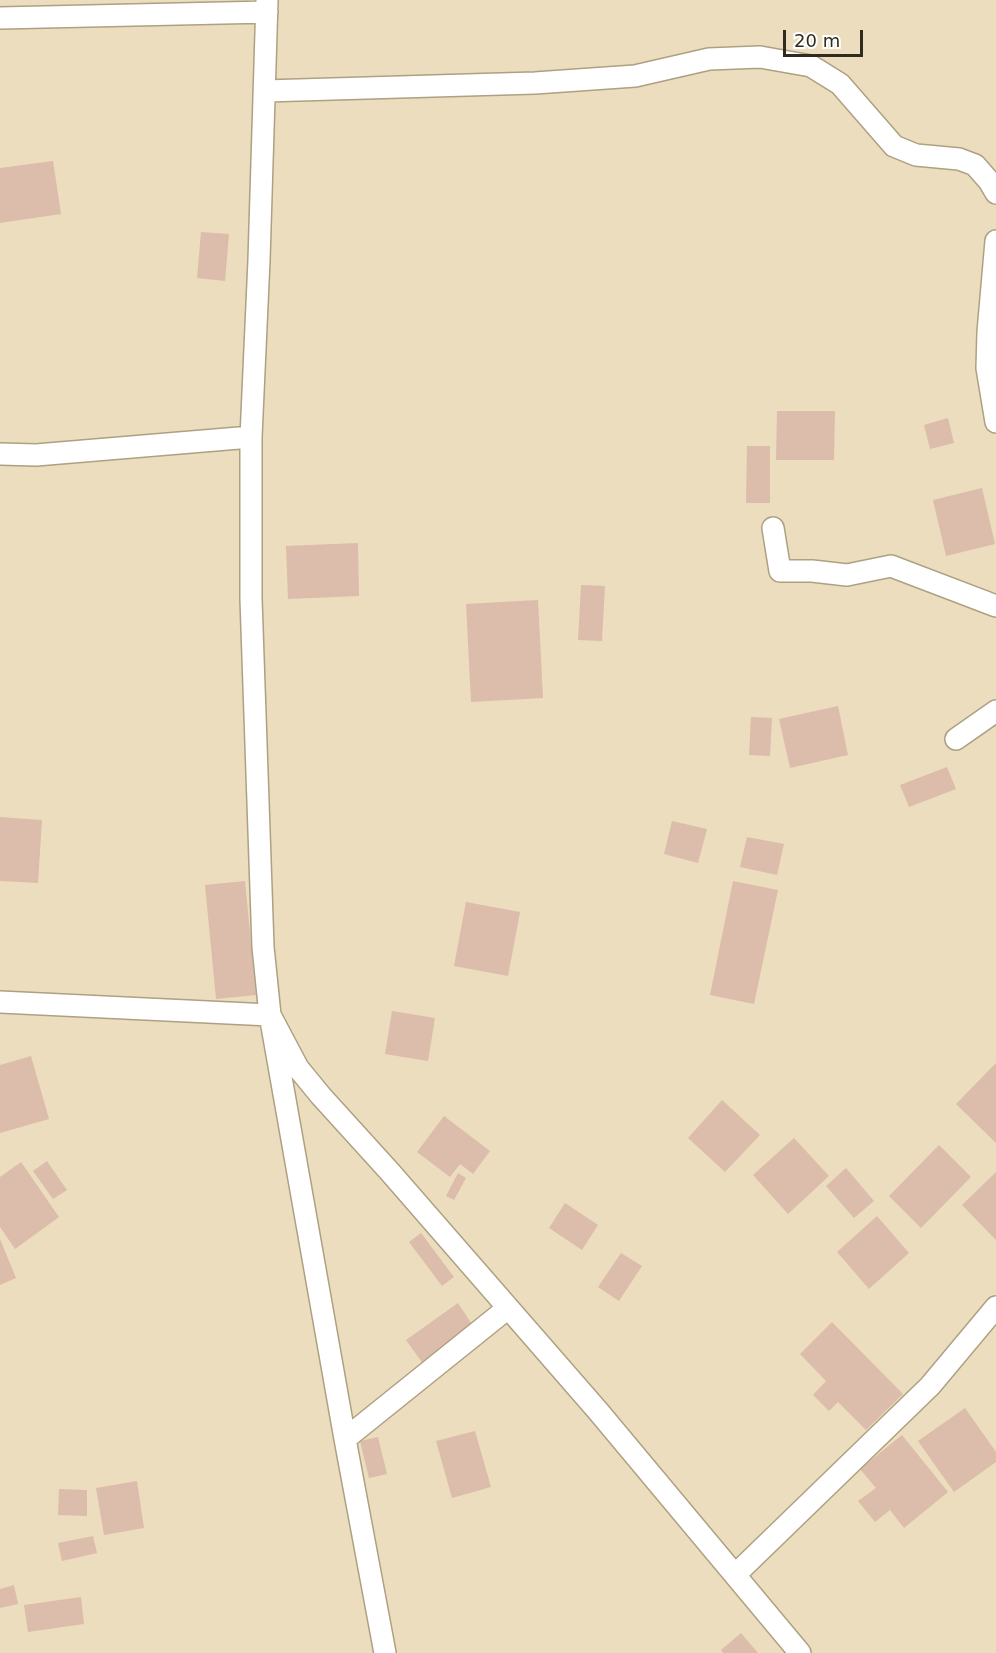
<!DOCTYPE html>
<html>
<head>
<meta charset="utf-8">
<style>
  body { margin:0 }
  #map { position:relative; width:996px; height:1653px; overflow:hidden; background:#ebddbd; font-family:"DejaVu Sans",sans-serif }
  canvas { display:block }
  .scale { position:absolute; left:783px; top:30px; width:80px; height:27px; box-sizing:border-box; border:3px solid #302b1f; border-top:0; padding-left:8px; font-size:18px; line-height:21px; white-space:nowrap; color:#302b1f; -webkit-text-stroke:4px #fff; paint-order:stroke }
</style>
</head>
<body>
<div id="map">
<canvas width="996" height="1653"></canvas>
<div class="scale">20 m</div>
</div>
<script>
const ctx = document.querySelector('canvas').getContext('2d');
ctx.lineJoin = 'round';
function paint(path, color) {
  ctx.fillStyle = color;
  ctx.fill(path, 'evenodd');
}
function toPath(rows) {
  const path = new Path2D();
  for (const r of rows) {
    path.moveTo(r[0], r[1]);
    for (let i = 2; i < r.length; i += 2) path.lineTo(r[i], r[i + 1]);
  }
  return path;
}
function trace(path, color, width, dash) {
  ctx.strokeStyle = color;
  ctx.lineWidth = width;
  ctx.lineCap = dash ? 'butt' : 'round';
  ctx.setLineDash(dash || []);
  ctx.stroke(path);
}
const building = toPath([
  [53,161,61,214,0,223,0,168],
  [201,232,229,234,225,281,197,278],
  [777,411,835,411,834,460,776,460],
  [948,418,954,443,930,449,924,425],
  [747,446,770,446,770,503,746,503],
  [982,488,995,544,946,556,933,500],
  [358,543,359,596,288,599,286,546],
  [581,585,605,586,602,641,578,640],
  [538,600,543,698,471,702,466,604],
  [838,706,848,755,790,768,779,719],
  [751,717,772,718,770,756,749,755],
  [947,767,956,789,909,807,900,785],
  [0,817,42,820,38,883,0,881],
  [672,821,707,829,698,863,664,854],
  [747,837,784,844,777,875,740,867],
  [245,881,256,995,216,999,205,885],
  [733,881,778,890,754,1004,710,995],
  [466,902,520,912,508,976,454,966],
  [392,1011,435,1018,428,1061,385,1054],
  [31,1056,49,1119,0,1133,0,1065],
  [996,1063,996,1143,956,1104],
  [722,1100,760,1135,725,1172,688,1138],
  [444,1116,490,1151,473,1174,460,1164,450,1177,417,1152],
  [794,1138,829,1176,788,1214,753,1175],
  [939,1145,971,1177,921,1228,889,1196],
  [47,1161,67,1190,53,1199,33,1171],
  [21,1162,59,1217,15,1249,0,1227,0,1177],
  [846,1168,874,1201,854,1218,826,1186],
  [996,1172,996,1240,962,1205],
  [458,1173,466,1178,454,1200,446,1196],
  [565,1203,598,1225,582,1250,549,1228],
  [877,1216,909,1253,869,1289,837,1252],
  [421,1233,454,1277,442,1286,409,1242],
  [0,1239,16,1278,0,1285],
  [621,1253,642,1266,619,1301,598,1287],
  [458,1303,475,1329,424,1365,406,1340],
  [832,1322,903,1394,866,1430,838,1402,829,1411,813,1395,826,1381,800,1354],
  [965,1408,996,1452,996,1462,954,1492,918,1441],
  [475,1431,491,1487,452,1498,436,1441],
  [902,1435,948,1492,904,1528,890,1510,875,1522,858,1501,876,1488,860,1469],
  [378,1437,387,1474,369,1478,360,1441],
  [137,1481,144,1528,104,1535,96,1488],
  [59,1489,87,1490,87,1516,58,1515],
  [93,1536,97,1553,62,1561,58,1543],
  [14,1585,18,1604,0,1608,0,1589],
  [81,1597,84,1624,28,1632,24,1605],
  [741,1633,758,1653,723,1653,721,1650]
]);
const minor = toPath([
  [267,0,259,260,251,437,251,599,263,947,270,1015,298,1068,321,1096,390,1172,598,1411,800,1653],
  [0,18,267,12],
  [265,91,535,83,635,76,709,59,760,57,811,66,840,84,894,146,916,155,959,159,975,165,989,181,996,193],
  [996,241,988,332,987,368,996,422],
  [0,454,36,455,251,437],
  [773,528,780,571,812,571,847,575,891,566,996,606],
  [956,739,996,711],
  [0,1002,270,1015,345,1439,385,1653],
  [345,1439,508,1308],
  [736,1574,930,1386,996,1307]
]);
paint(building, '#dcbcaa');
trace(minor, '#aea082', 24);
trace(minor, '#fff', 21);
</script>
</body>
</html>
